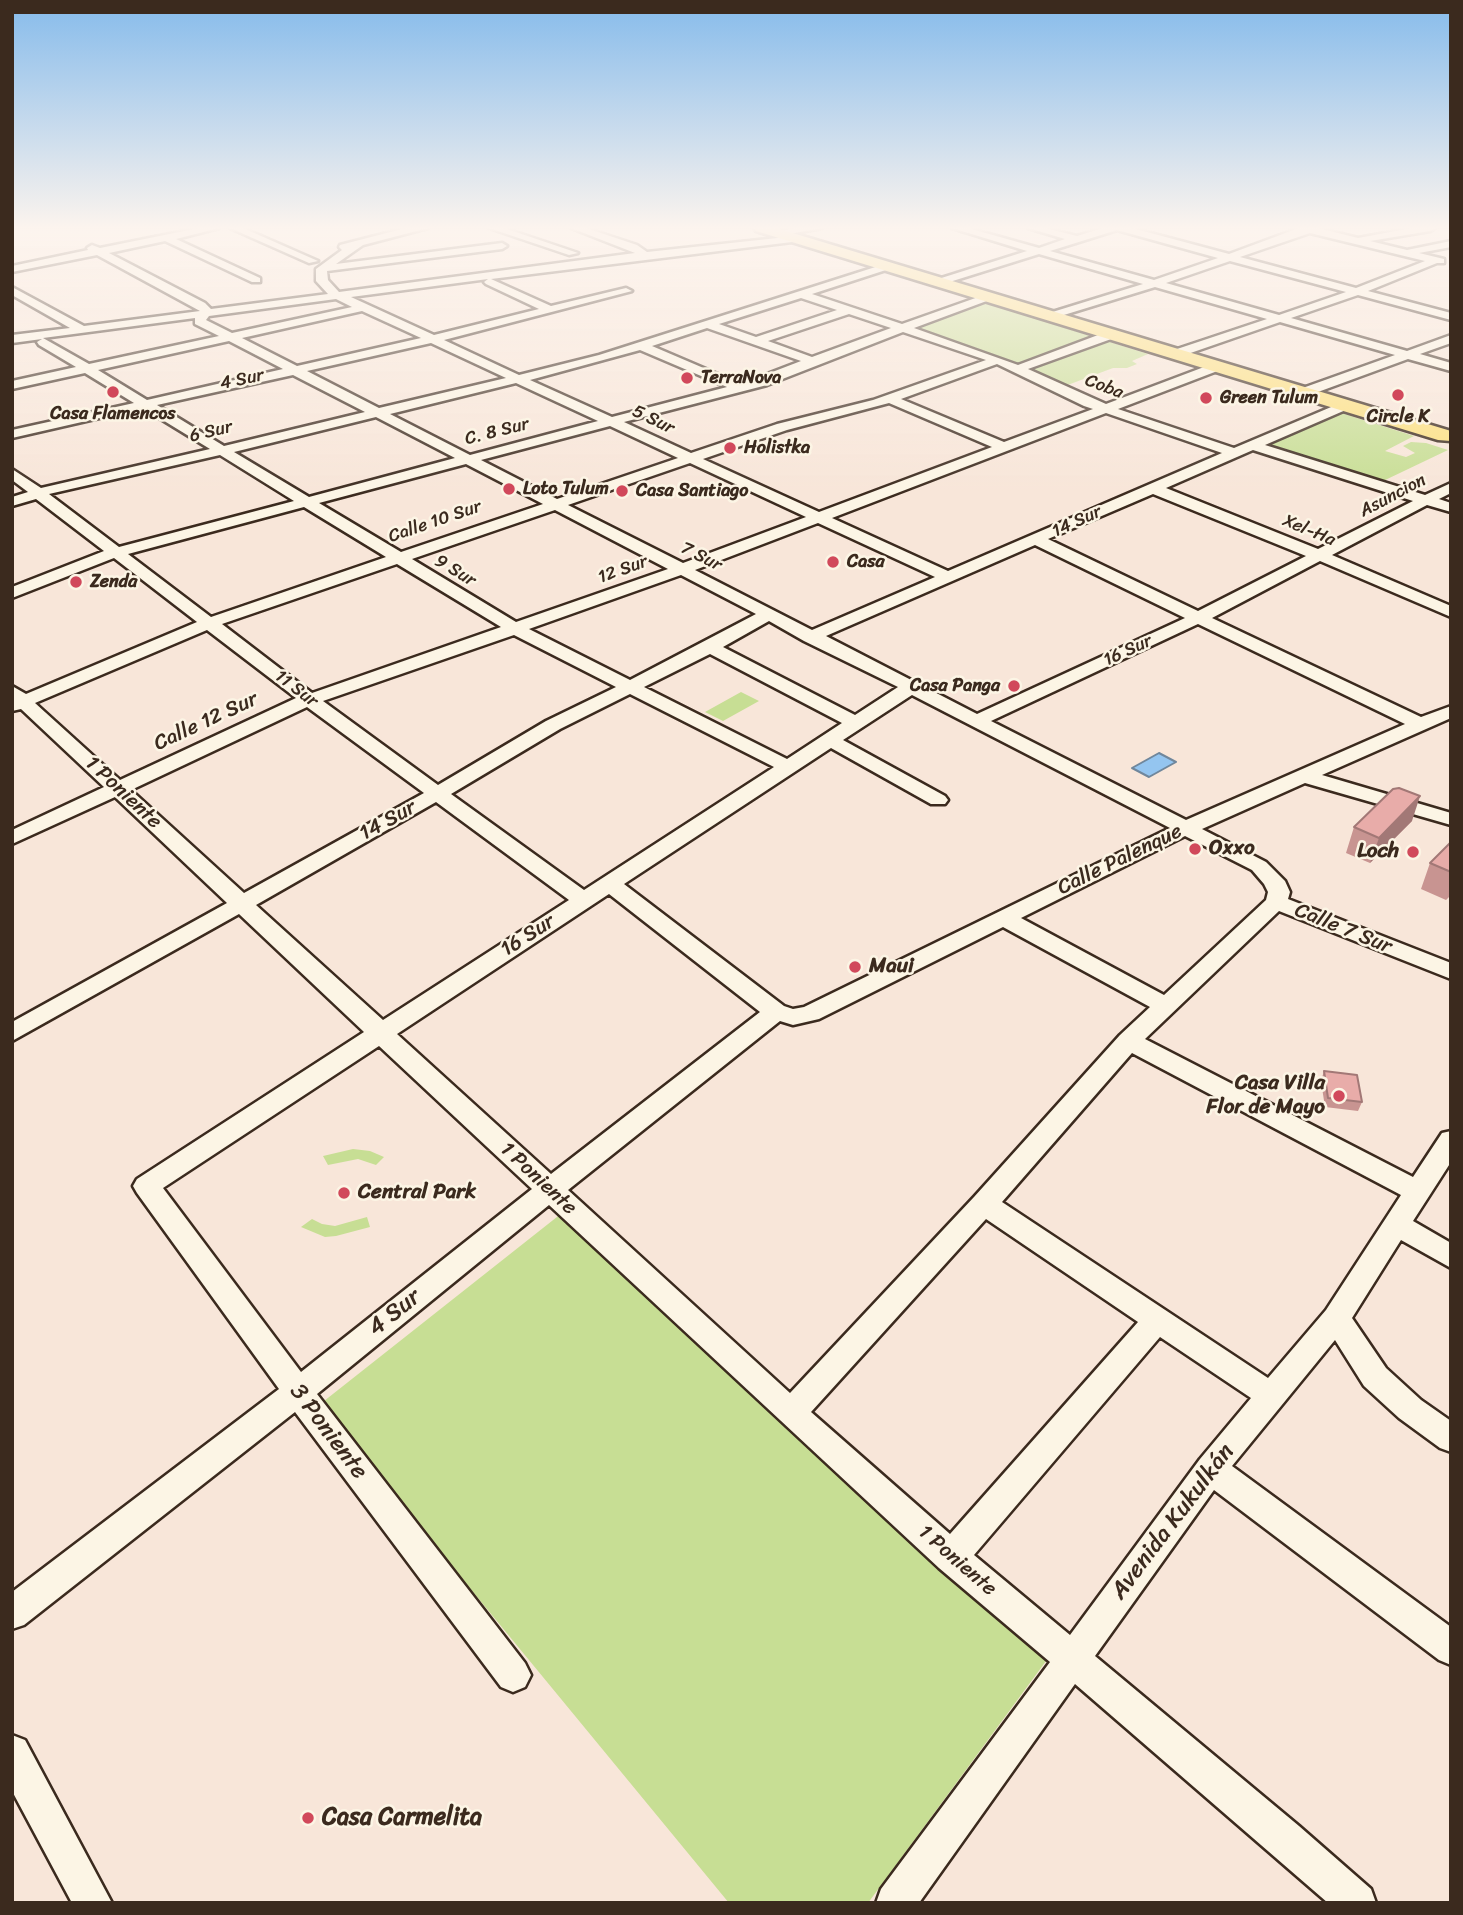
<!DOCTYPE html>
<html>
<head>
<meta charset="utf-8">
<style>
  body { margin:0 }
  #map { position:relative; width:1463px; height:1915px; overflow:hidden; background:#f8e6d9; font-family:Sriracha,sans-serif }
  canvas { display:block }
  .frame { position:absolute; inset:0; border:14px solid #3b2a1e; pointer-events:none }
</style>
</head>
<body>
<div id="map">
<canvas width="1463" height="1915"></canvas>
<div class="frame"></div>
</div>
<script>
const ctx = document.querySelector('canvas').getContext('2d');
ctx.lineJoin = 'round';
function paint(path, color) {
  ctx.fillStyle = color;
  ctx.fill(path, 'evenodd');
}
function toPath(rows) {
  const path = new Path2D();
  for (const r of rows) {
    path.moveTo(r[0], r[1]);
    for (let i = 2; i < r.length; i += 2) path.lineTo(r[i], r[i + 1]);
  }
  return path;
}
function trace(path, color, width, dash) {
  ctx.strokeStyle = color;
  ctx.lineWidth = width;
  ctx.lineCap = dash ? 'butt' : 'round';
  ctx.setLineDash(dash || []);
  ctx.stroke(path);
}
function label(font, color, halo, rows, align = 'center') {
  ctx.font = font + ' Sriracha,sans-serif';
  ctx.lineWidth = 5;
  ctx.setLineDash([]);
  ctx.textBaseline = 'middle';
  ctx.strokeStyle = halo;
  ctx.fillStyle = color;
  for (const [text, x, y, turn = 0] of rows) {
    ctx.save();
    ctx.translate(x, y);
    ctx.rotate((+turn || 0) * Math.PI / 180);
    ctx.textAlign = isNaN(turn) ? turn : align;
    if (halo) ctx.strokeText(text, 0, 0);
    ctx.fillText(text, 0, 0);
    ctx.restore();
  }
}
const green = toPath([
  [983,302,1148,354,1132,361,1137,364,1127,368,1113,368,1065,386,1052,379,910,327],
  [1338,412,1414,436,1385,451,1406,457,1415,453,1403,446,1411,442,1426,443,1448,450,1381,482,1305,460,1265,444],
  [741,692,759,701,723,721,705,712],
  [353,1149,370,1151,384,1157,376,1165,358,1159,328,1165,323,1156],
  [562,1213,1049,1657,868,1903,729,1903,319,1405],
  [367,1217,370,1227,336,1236,325,1237,301,1227,312,1219,322,1224,335,1226]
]);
const water = toPath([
  [1159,753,1176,762,1149,777,1132,768,1159,753]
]);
const minor = toPath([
  [199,228,219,228,176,239,260,278,260,282,252,282,165,241,109,253,205,303,211,309,328,294,316,281,316,269,342,250,339,247,340,245,406,228,428,228,363,245,336,264,502,243,507,246,502,249,327,271,328,280,339,292,635,253,571,228,586,228,637,245,647,252,796,236,801,239,800,241,491,279,551,306,626,288,632,291,444,340,519,375,599,355,888,263,892,264,892,268,812,294,902,324,984,295,992,295,992,299,914,328,1018,365,1106,332,1114,332,1114,338,1028,369,1106,404,1212,364,1220,364,1220,370,1118,409,1234,448,1343,402,1348,403,1348,409,1265,445,1425,495,1451,483,1451,493,1439,499,1451,503,1451,512,1427,505,1332,555,1451,606,1451,617,1320,561,1212,618,1421,717,1451,706,1451,718,1322,775,1451,813,1451,825,1305,783,1202,829,1266,862,1285,881,1290,892,1288,899,1451,963,1451,979,1279,911,1145,1039,1413,1177,1442,1133,1451,1131,1451,1162,1413,1221,1451,1243,1451,1268,1401,1240,1352,1318,1386,1368,1421,1400,1451,1421,1451,1452,1440,1448,1399,1418,1364,1386,1335,1340,1232,1466,1451,1627,1451,1665,1439,1660,1214,1490,1095,1656,1299,1826,1371,1889,1376,1903,1328,1903,1075,1684,919,1903,876,1903,881,1889,1050,1662,939,1568,549,1205,317,1394,525,1663,531,1675,525,1687,513,1692,501,1687,295,1412,24,1625,12,1629,12,1592,279,1389,137,1193,133,1186,137,1179,364,1032,239,914,12,1041,12,1022,227,903,115,797,12,844,12,830,104,787,21,709,12,711,12,686,26,694,197,622,114,558,12,598,12,587,104,551,36,499,12,506,12,497,28,492,12,480,12,469,41,488,210,449,143,408,12,438,12,430,134,403,85,373,12,389,12,381,76,367,39,345,37,342,42,339,12,343,12,335,70,328,12,295,12,287,84,326,200,311,97,255,12,272,12,266,88,250,87,248,92,245,100,248,199,228],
  [488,279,484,282,486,284,539,309,434,335,351,297,488,279],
  [801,298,837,310,756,337,719,324,801,298],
  [336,299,352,307,232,333,206,320,209,316,336,299],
  [362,311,421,338,297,366,242,338,362,311],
  [849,314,891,328,812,357,768,341,849,314],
  [195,318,195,324,219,336,89,364,43,338,195,318],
  [707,328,801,361,741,384,652,346,707,328],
  [903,332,986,360,873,400,777,424,691,453,624,422,767,385,903,332],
  [229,341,283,369,147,400,98,370,229,341],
  [431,343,506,378,379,408,307,371,431,343],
  [640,350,727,387,612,417,530,380,640,350],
  [997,364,1084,406,1093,409,1004,442,901,399,997,364],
  [293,375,365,412,224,446,157,405,293,375],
  [516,383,598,421,470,455,390,414,516,383],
  [889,403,992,447,819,512,703,459,787,430,889,403],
  [1106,413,1222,453,948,571,832,518,1106,413],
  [376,417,455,458,309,497,234,452,376,417],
  [610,426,678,458,557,499,481,460,610,426],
  [1253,450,1413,501,1318,549,1166,488,1253,450],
  [220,455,294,501,119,547,49,494,220,455],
  [690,463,806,517,683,563,568,505,690,463],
  [466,464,543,504,401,552,319,503,466,464],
  [1153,494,1306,556,1198,611,1048,539,1153,494],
  [304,507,386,557,211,617,128,554,304,507],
  [555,510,668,569,516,622,412,559,555,510],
  [818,523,935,577,812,630,695,570,818,523],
  [1035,545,1185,618,977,714,826,636,1035,545],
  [397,564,501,627,312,693,222,624,397,564],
  [681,575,756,614,630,680,529,629,681,575],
  [769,621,804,641,898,687,855,715,723,647,769,621],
  [1198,624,1405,724,1186,820,991,721,1198,624],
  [207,630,296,698,120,780,35,703,207,630],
  [514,635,616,687,546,721,438,785,323,701,514,635],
  [710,654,842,723,787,759,644,687,710,654],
  [630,694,774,767,584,890,451,794,560,729,630,694],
  [912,695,1170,828,804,1007,793,1009,784,1006,624,884,831,748,931,804,945,804,948,800,945,796,843,740,912,695],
  [307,707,424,793,244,893,131,790,307,707],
  [436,802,569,900,383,1020,256,905,436,802],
  [1185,836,1252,870,1264,884,1268,892,1266,900,1164,995,1021,918,1185,836],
  [609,894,760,1012,551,1174,397,1034,609,894],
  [1003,927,1150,1007,1120,1035,974,1197,790,1393,568,1190,780,1021,793,1025,819,1019,1003,927],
  [379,1046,532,1189,301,1372,163,1188,379,1046],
  [1132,1053,1401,1195,1326,1310,1268,1378,1002,1202,1132,1053],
  [986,1219,1138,1322,950,1534,811,1412,986,1219],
  [1160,1337,1251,1398,1200,1459,1070,1635,974,1555,1160,1337],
  [230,228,243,228,318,261,309,263,230,228],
  [489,228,504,228,578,253,569,255,489,228],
  [794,228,822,228,778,236,773,233,794,228],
  [952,228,968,228,1039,248,1065,239,1028,228,1045,228,1077,236,1103,228,1132,228,1229,254,1299,228,1318,228,1358,238,1412,228,1435,228,1430,231,1370,241,1407,250,1451,241,1451,247,1419,253,1444,259,1444,263,1437,263,1368,291,1451,313,1451,320,1358,295,1291,318,1407,351,1451,335,1451,343,1420,354,1451,363,1451,371,1408,359,1307,396,1297,396,1297,390,1395,355,1280,322,1179,357,1171,357,1171,351,1267,319,1155,287,1054,318,1046,318,1046,314,1143,284,1039,254,943,284,935,284,935,280,1027,251,952,228],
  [1117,230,1218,258,1154,280,1050,251,1117,230],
  [1310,233,1425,261,1356,288,1240,257,1310,233],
  [1230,261,1346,292,1279,315,1166,283,1230,261],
  [12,1735,25,1740,112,1903,72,1903,12,1791,12,1735]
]);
const highway = toPath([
  [754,228,776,228,1451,431,1451,441,1438,440,756,231,754,228]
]);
const wall = toPath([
  [1412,821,1370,863,1346,853,1354,827],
  [1451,842,1451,895,1446,900,1421,889,1430,863],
  [1324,1071,1362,1102,1358,1111,1325,1107,1321,1081]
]);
const shadedWall = toPath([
  [1420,796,1412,821,1370,863,1379,838]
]);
const building = toPath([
  [1399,788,1420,796,1379,838,1354,827,1393,789,1399,788],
  [1451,842,1451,872,1430,863,1451,842],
  [1324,1071,1357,1075,1362,1102,1328,1098,1324,1071]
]);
const markers = [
  [687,378,7,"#d1495b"],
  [113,392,7,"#d1495b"],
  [1398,395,7,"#d1495b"],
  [1206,398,7,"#d1495b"],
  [730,448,7,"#d1495b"],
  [509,489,7,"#d1495b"],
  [622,491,7,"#d1495b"],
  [833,562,7,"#d1495b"],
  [76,582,7,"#d1495b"],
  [1014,686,7,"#d1495b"],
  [1195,849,7,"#d1495b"],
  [1413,852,7,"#d1495b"],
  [855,967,7,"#d1495b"],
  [1339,1096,7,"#d1495b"],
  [344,1193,7,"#d1495b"],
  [308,1818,7,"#d1495b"]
];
const farPoinames = [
  ["TerraNova",701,378],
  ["Green Tulum",1220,398],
  ["Casa Flamencos",113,414,"center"],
  ["Circle K",1398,417,"center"],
  ["Holistka",744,448],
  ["Loto Tulum",523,489],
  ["Casa Santiago",636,491],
  ["Casa",847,562],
  ["Zenda",90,582],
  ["Casa Panga",1000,686,"right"]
];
const farStreetnames = [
  ["4 Sur",242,380,-12],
  ["Coba",1104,387,21],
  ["5 Sur",653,420,26],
  ["6 Sur",211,432,-14],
  ["C. 8 Sur",497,432,-14],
  ["Asuncion",1393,496,-28],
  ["Calle 10 Sur",435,522,-19],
  ["14 Sur",1077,522,-25],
  ["Xel-Ha",1309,531,23],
  ["7 Sur",701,557,27],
  ["12 Sur",623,570,-20],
  ["9 Sur",455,571,31],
  ["16 Sur",1128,651,-25],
  ["11 Sur",296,689,37]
];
const streetNames = [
  ["Calle 12 Sur",206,722,-25],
  ["1 Poniente",123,793,43],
  ["14 Sur",388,821,-29],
  ["Calle Palenque",1120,860,-26],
  ["Calle 7 Sur",1343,929,22],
  ["16 Sur",528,936,-33],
  ["1 Poniente",538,1179,43],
  ["1 Poniente",957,1561,41]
];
const poiNames = [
  ["Oxxo",1209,849],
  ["Loch",1399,852,"right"],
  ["Maui",869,967],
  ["Casa Villa",1325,1084,"right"],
  ["Flor de Mayo",1325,1108,"right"],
  ["Central Park",358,1193]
];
const nearStreetnames = [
  ["4 Sur",395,1313,-39],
  ["3 Poniente",328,1432,53],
  ["Avenida Kukulkán",1173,1522,-53]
];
const nearPoinames = [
  ["Casa Carmelita",322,1818]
];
paint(green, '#c7de94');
paint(water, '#94c5f0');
trace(water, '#70879c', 2);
trace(minor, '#3b2a1e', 5);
trace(highway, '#3b2a1e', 5);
paint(minor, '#fcf5e5');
paint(highway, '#fce080');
paint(wall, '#c89491');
paint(shadedWall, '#a27876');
paint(building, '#e8aca9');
trace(building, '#a27876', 2);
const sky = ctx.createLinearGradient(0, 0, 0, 496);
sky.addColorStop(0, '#86bbeb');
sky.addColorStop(0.46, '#fcf4ee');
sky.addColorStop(1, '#fcf4ee00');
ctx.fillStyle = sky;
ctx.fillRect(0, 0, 1463, 496);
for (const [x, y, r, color] of markers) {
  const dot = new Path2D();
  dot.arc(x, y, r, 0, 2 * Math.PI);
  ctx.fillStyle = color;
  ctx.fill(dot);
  trace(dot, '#fcf5e5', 2.5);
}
label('bold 18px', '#3b2a1e', '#fcf5e5', farPoinames, 'left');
label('18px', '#3b2a1e', '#fcf5e5', farStreetnames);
label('21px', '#3b2a1e', '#fcf5e5', streetNames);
label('bold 21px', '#3b2a1e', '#fcf5e5', poiNames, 'left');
label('24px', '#3b2a1e', '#fcf5e5', nearStreetnames);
label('bold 24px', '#3b2a1e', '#fcf5e5', nearPoinames, 'left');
</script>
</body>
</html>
